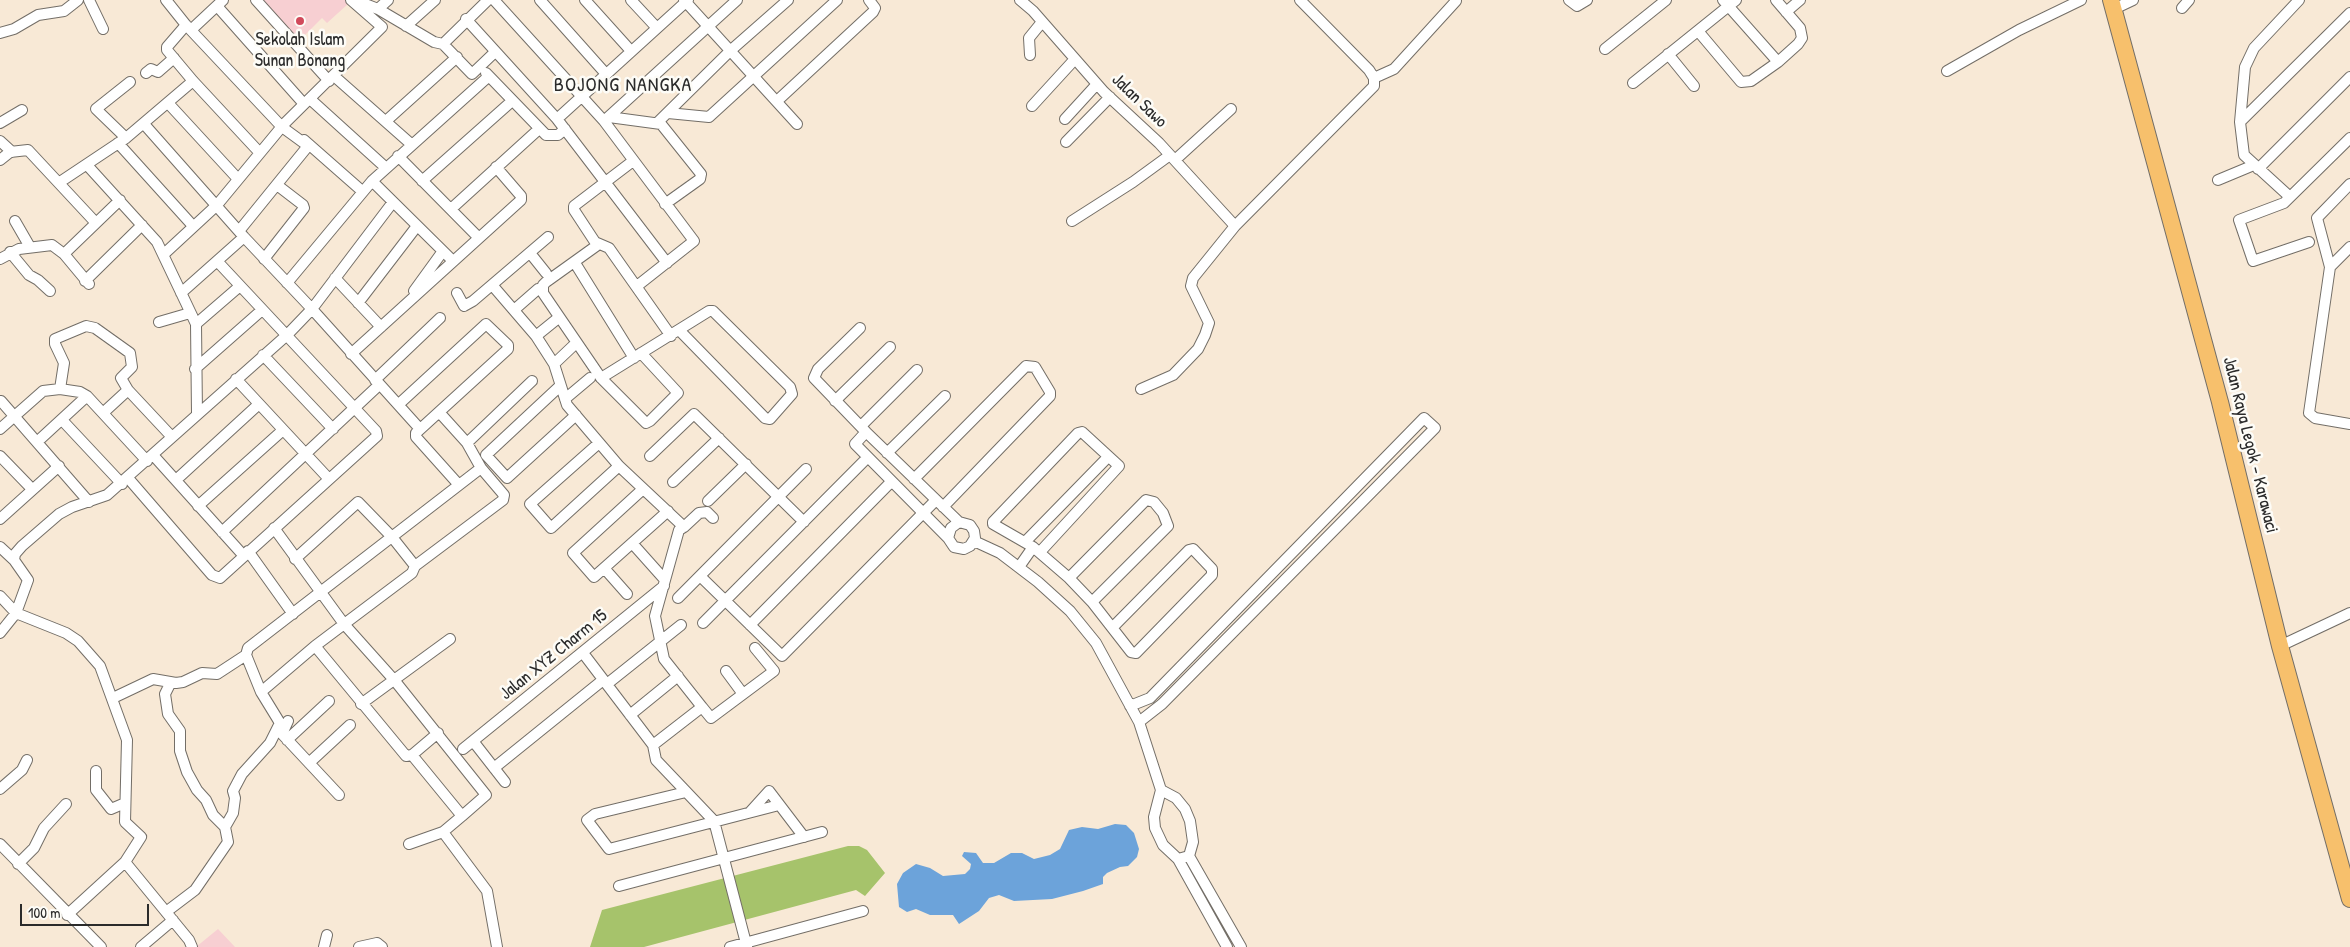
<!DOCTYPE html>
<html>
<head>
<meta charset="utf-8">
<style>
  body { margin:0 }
  #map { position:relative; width:2350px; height:947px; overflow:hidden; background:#f8e9d6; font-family:"Patrick Hand",sans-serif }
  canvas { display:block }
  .scale { position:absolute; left:20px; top:904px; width:129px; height:22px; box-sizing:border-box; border:2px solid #2b2b2b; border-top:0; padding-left:6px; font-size:15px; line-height:18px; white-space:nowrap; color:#2b2b2b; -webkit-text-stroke:4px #fdfcf7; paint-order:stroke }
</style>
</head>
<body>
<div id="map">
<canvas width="2350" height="947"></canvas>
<div class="scale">100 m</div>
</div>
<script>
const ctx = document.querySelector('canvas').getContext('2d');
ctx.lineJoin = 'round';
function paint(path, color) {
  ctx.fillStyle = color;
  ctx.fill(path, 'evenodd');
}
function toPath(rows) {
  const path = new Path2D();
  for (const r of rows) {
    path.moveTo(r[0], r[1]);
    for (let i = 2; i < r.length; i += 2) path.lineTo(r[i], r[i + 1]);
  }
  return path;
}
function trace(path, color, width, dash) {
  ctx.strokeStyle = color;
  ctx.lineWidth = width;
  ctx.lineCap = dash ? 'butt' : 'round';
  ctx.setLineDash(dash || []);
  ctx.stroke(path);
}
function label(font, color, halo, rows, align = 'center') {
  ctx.font = font + ' "Patrick Hand",sans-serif';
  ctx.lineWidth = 5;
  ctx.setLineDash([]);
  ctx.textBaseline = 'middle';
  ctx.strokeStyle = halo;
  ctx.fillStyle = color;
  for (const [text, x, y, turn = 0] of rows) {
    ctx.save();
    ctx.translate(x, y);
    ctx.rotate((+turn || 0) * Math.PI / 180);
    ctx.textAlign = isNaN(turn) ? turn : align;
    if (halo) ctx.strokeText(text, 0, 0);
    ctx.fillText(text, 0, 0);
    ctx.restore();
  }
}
const built = toPath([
  [262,0,345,0,348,4,327,23,322,18,300,40],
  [218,929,235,947,196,947]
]);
const green = toPath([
  [848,846,859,846,867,850,885,873,865,896,856,890,644,947,590,947,602,910]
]);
const water = toPath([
  [1115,824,1126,825,1134,833,1139,849,1137,857,1128,866,1120,867,1107,873,1103,877,1103,884,1083,891,1052,899,1014,901,999,895,989,898,979,911,959,924,953,915,930,915,916,909,907,912,899,907,897,884,903,873,916,864,930,868,943,876,965,874,970,869,971,864,962,856,964,852,976,853,983,863,994,863,1011,853,1022,853,1034,859,1050,855,1060,849,1069,830,1082,827,1098,829]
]);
const minor = toPath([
  [89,0,103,29],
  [166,0,186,25,282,127,308,146,239,231],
  [256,0,329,81],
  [355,0,378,9,434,42,443,44],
  [488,0,443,44,472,74,495,52],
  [494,0,604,121,737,0],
  [540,0,606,74],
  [585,0,631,51],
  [631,0,657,28],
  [684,0,797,124],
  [1020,0,1033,11,1104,92,1159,143,1235,226],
  [1569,0,1577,6,1587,0],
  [1723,0,1778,62,1798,44,1802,38,1800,28,1776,0],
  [217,6,304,104],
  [2182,8,2189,0],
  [378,9,388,0],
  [2114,9,2133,0],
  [1786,12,1800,0],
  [466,19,557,119,667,263],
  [186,25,167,47,167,50,193,81,259,152],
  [406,26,435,0],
  [191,30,223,0],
  [1698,31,1741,82,1751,81,1778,62],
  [0,33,14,29,38,15,64,11,78,0],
  [1605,49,1666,0],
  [1668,54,1694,86],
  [1030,55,1029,38,1042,22],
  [1947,71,2019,30,2081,0],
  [146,73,151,69,158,72,174,58],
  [486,73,546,135,558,135,565,129],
  [334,76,411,144],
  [1374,78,1394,69,1456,1],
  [1633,83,1736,0],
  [310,99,385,167],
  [777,101,873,12,875,8,869,0],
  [168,103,238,179],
  [1032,106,1075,59],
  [668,113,709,117,837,0],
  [609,117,661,124,701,174,700,179,665,204],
  [557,119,688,0],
  [1065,119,1097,84],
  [386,121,457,57],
  [604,121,694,241,637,286],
  [2240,122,2350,13],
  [0,123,22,110],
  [657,123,730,51,788,0],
  [144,124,244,237,312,309,420,429],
  [126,138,96,109,130,82],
  [304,140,362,191],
  [0,141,12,152],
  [1066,142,1110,97],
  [118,143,193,226],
  [398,156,479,238],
  [0,160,10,152,28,150,96,223],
  [1175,160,1231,109],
  [633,161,574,206,574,210,595,242,609,248,671,336],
  [87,165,157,242,196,324,197,414],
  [2258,169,2350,77],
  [2218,180,2254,165],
  [372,181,453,261],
  [422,181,512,101],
  [60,182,126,138,193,81],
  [2290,197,2244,155,2240,122,2245,67,2254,48,2299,0],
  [451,209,539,129],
  [15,221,30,247],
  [1072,221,1133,182,1170,155],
  [2309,242,2253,261,2239,220,2284,203,2350,138],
  [599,244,546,282,543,285,543,293,601,378,646,423,650,421,678,393,641,353],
  [2350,247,2330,267,2309,413,2315,418,2350,424],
  [10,252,29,275,38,280,50,291],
  [530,253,546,273],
  [64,254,120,200],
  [164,254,217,205,284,124,382,27,351,0],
  [0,259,19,249,52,245,64,254,89,284],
  [264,259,304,208,303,205,277,185],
  [575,263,634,358],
  [2330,267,2317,218,2350,184],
  [335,278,381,327],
  [85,281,142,225],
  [287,283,372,181,489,76],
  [493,286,536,336,554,364,567,405,619,466,684,527,679,530,655,616,664,659,702,707,653,745,656,760,714,821,747,947],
  [414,291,443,251],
  [181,293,244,237],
  [457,293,464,306,473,301,548,237],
  [358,303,417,226],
  [514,310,538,289],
  [159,322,190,313],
  [196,324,240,286],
  [860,328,818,369,814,378,866,432],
  [536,336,557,319],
  [351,354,521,200,521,196,496,167],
  [263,355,333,429],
  [554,364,573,346],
  [195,369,262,310],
  [601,378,709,311,713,311,790,387,792,394,770,419,765,418,679,330],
  [236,379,329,479],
  [375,380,440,318],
  [560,386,486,455,507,478,576,415],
  [60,389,64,363,55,344,55,339,86,326,95,328,130,353,132,367,121,378,128,390],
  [1141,389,1173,375,1198,349,1205,335,1209,323,1191,286,1193,278,1235,226,1374,86,1374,78,1369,70,1300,0],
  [565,399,590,378],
  [1,401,89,502],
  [835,401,890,347],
  [399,404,486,324,508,345,508,349,416,433,416,437,459,485],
  [439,412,467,443,481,468,248,648,246,655,261,692,315,646,412,573,415,566,503,500,504,495,481,468],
  [103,413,128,390,172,437],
  [62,420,122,484],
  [861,426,917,370],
  [0,429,43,391,60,389,80,392,87,396,147,461],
  [37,442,87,396],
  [467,443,532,381],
  [599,443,530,504,551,528,619,466],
  [887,453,945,396],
  [153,455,243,555],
  [0,456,32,489],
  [650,456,694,414,804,522],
  [128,478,212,575,220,578,377,436,376,431,217,261],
  [914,479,1026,366,1035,367,1050,392,1050,396,943,507],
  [176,480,259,404],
  [673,482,719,438],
  [643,489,573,553,594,577,668,511],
  [708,501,746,464],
  [198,506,283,430],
  [0,519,59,466],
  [684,527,699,513,707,512,713,518],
  [274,528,344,624,395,681,486,795,462,816,412,755],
  [222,532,379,385],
  [948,538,855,444,866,432,959,522,970,525,974,531,975,538,970,546,964,549,954,547,948,538,951,528,959,522],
  [974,541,1000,553,1038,582,1070,611,1096,643,1139,722,1161,790,1154,817,1155,828,1163,845,1178,859,1189,856,1193,842,1190,821,1185,809,1176,798,1161,790],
  [1025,542,1108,457],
  [632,543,665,580],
  [0,547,14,560],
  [248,551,293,614],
  [1040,552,1119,466,1082,432,1078,433,993,522,993,524,1033,547,1069,578,1092,602,1131,652,1136,653,1212,575,1212,569,1193,549,1189,550,1113,627],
  [295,559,358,502,392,537,415,566],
  [1019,567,1033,547],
  [604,568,627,594],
  [700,576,782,656,936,500],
  [1069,578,1146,500,1154,502,1163,513,1168,526,1092,602],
  [0,596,16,613,66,633,78,641,100,666,127,740,125,822,141,837,125,862,189,940,192,947],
  [678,598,806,469],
  [703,623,867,458],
  [750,625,891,482],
  [0,633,16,613,28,580,14,560,15,554,22,546,59,514,72,507,107,495,287,335,312,309,393,202],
  [315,646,406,756,412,755,438,733],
  [2280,646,2350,613],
  [583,653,653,745],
  [726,671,743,694],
  [171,682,165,694,168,714,180,731,180,751,187,772,197,790,206,800,213,815,225,827],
  [607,684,681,625],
  [113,698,153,679,176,683,183,682,202,673,217,674,246,655],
  [361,704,450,639],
  [1130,706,1150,698,1424,418,1435,428,1162,704,1139,722],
  [702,707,711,718,774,671,755,648],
  [630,715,678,676],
  [288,721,282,734,339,795],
  [287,740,329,701],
  [473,741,505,782],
  [463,749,664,586],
  [309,763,350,725],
  [494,768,603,680],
  [96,771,96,790,111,809,125,803],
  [0,789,22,770,27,760],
  [686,792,595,814,587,820,609,849,779,805],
  [750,812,769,791,804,837],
  [443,832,487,891,497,947],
  [0,844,101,947],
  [409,844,443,832,462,816],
  [1189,856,1241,947],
  [1178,859,1227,947],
  [18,864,34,848,44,828,66,804],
  [619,886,822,832],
  [166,912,195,890,228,842,225,827,233,813,235,798,233,791,242,774,270,743,280,723,261,692],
  [67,915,125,862],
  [141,947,173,920],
  [324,947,327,935],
  [359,947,377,943,382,947],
  [730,947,863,911]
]);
const primary = toPath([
  [2111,0,2220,402,2280,646,2350,899]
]);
const markers = [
  [300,21,5,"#d1495b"]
];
const poiNames = [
  ["Sekolah Islam",300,40],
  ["Sunan Bonang",300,61]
];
const streetNames = [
  ["Jalan Sawo",1139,101,44],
  ["Jalan Raya Legok - Karawaci",2250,445,76],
  ["Jalan XYZ Charm 15",554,655,-39]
];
const quarterNames = [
  ["BOJONG NANGKA",623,86]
];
paint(built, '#f7cfd2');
paint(green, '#a6c36b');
paint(water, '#6ca3da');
trace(minor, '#736e67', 12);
trace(primary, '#736e67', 18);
trace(minor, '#fff', 10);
trace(primary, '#f7c06c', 16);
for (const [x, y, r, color] of markers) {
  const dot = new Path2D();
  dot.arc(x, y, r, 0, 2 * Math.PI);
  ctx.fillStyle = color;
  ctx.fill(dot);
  trace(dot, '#fdfcf7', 2);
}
label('18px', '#2b2b2b', '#fdfcf7', poiNames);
label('18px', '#2b2b2b', '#fdfcf7', streetNames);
ctx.letterSpacing = '1px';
label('20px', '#2b2b2b', '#fdfcf7', quarterNames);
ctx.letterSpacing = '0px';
</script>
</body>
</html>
